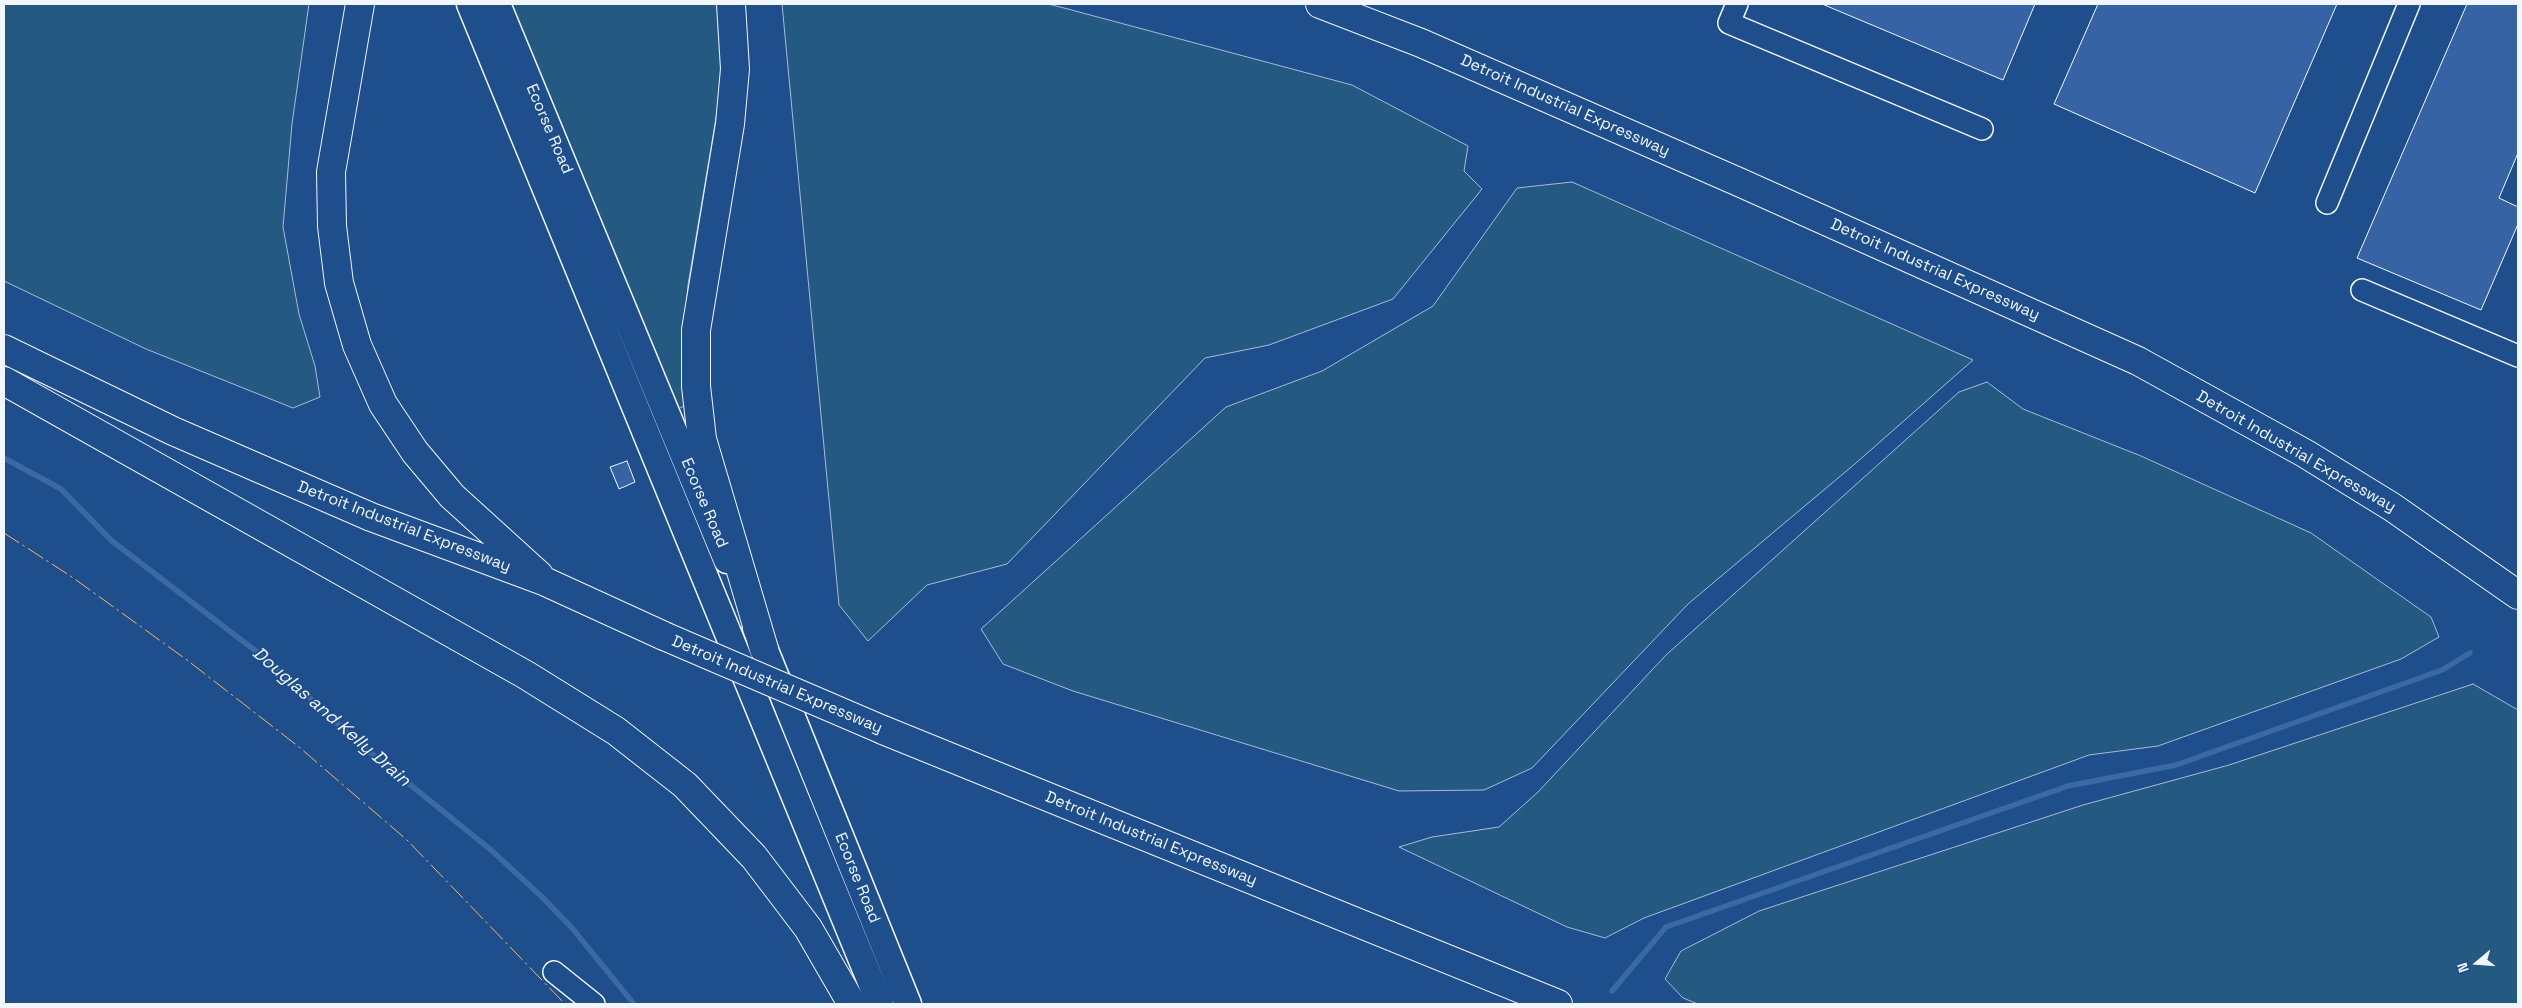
<!DOCTYPE html>
<html>
<head>
<meta charset="utf-8">
<style>
  body { margin:0 }
  #map { position:relative; width:2522px; height:1008px; overflow:hidden; background:#1f4e8c; font-family:"Space Grotesk",sans-serif }
  canvas { display:block }
  .frame { position:absolute; inset:0; border:5px solid #f2f6ff; pointer-events:none }
  .north { position:absolute; left:2452px; top:938px; width:50px; height:50px; -webkit-text-stroke:4px #1f4e8c; paint-order:stroke; rotate:252deg; font-size:14px; font-weight:700; line-height:20px; text-align:center; color:#f2f6ff }
  .north::after { content:''; display:block; margin:auto; width:18px; height:22px; background:#f2f6ff; clip-path:polygon(50% 0,100% 100%,50% 72%,0 100%) }
</style>
</head>
<body>
<div id="map">
<canvas width="2522" height="1008"></canvas>
<div class="frame"></div>
<div class="north">N</div>
</div>
<script>
const ctx = document.querySelector('canvas').getContext('2d');
ctx.lineJoin = 'round';
function paint(path, color) {
  ctx.fillStyle = color;
  ctx.fill(path, 'evenodd');
}
function toPath(rows) {
  const path = new Path2D();
  for (const r of rows) {
    path.moveTo(r[0], r[1]);
    for (let i = 2; i < r.length; i += 2) path.lineTo(r[i], r[i + 1]);
  }
  return path;
}
function trace(path, color, width, dash) {
  ctx.strokeStyle = color;
  ctx.lineWidth = width;
  ctx.lineCap = dash ? 'butt' : 'round';
  ctx.setLineDash(dash || []);
  ctx.stroke(path);
}
function label(font, color, halo, rows, align = 'center') {
  ctx.font = font + ' "Space Grotesk",sans-serif';
  ctx.lineWidth = 4;
  ctx.setLineDash([]);
  ctx.textBaseline = 'middle';
  ctx.strokeStyle = halo;
  ctx.fillStyle = color;
  for (const [text, x, y, turn = 0] of rows) {
    ctx.save();
    ctx.translate(x, y);
    ctx.rotate((+turn || 0) * Math.PI / 180);
    ctx.textAlign = isNaN(turn) ? turn : align;
    if (halo) ctx.strokeText(text, 0, 0);
    ctx.fillText(text, 0, 0);
    ctx.restore();
  }
}
const green = toPath([
  [4,4,309,4,292,124,283,227,299,314,315,366,320,397,293,408,146,349,4,281,4,4],
  [508,4,717,4,721,55,720,94,688,285,682,357,684,406,678,409,508,4],
  [782,4,1048,4,1064,8,1352,85,1468,146,1464,171,1482,189,1393,299,1269,345,1205,358,1007,564,927,585,868,641,839,605,782,4],
  [1572,182,1973,360,1856,463,1688,604,1532,768,1484,790,1399,791,1073,691,1003,664,981,629,1226,407,1322,371,1433,306,1517,188,1572,182],
  [1987,382,2023,409,2141,456,2311,533,2431,617,2439,637,2401,659,2158,746,2089,755,1644,918,1605,938,1567,927,1399,847,1432,837,1499,827,1538,792,1666,655,1959,392,1987,382],
  [2473,684,2518,710,2518,1004,1698,1004,1683,998,1665,979,1681,951,1759,911,2083,805,2229,765,2473,684]
]);
const stream = toPath([
  [4,458,61,489,112,541,257,652,309,697,356,741,491,850,541,896,572,928,634,1004],
  [1612,991,1666,927,2068,786,2176,765,2442,670,2470,653]
]);
const building = toPath([
  [1822,4,2035,4,2003,80,1822,4],
  [2098,4,2337,4,2255,193,2054,104,2098,4],
  [2467,4,2518,4,2518,153,2499,198,2518,207,2518,224,2481,310,2357,258,2467,4],
  [627,461,635,482,619,489,610,467,627,461]
]);
const minor = toPath([
  [1737,4,1729,23,1982,129],
  [2327,203,2409,4],
  [2362,290,2518,356],
  [554,972,594,1004]
]);
const major = toPath([
  [470,4,880,1004],
  [497,4,727,560],
  [756,628,908,1004]
]);
const highway = toPath([
  [360,4,331,172,332,226,339,283,357,345,383,404,415,452,452,496,539,575],
  [731,4,735,69,730,124,696,330,696,386,702,439,764,649],
  [1320,4,1421,43,1741,183,2138,361,2306,454,2392,507,2518,595],
  [4,349,173,431,371,517,546,582,664,636],
  [4,381,526,675,616,731,685,785,754,857,808,928,852,1004],
  [883,730,1558,1004]
]);
const highwayBridge = toPath([
  [664,636,883,730]
]);
const power = toPath([
  [4,533,72,577,187,660,299,747,407,840,565,1004]
]);
const streetNames = [
  ["Detroit Industrial Expressway",1565,106,24],
  ["Ecorse Road",549,129,67],
  ["Detroit Industrial Expressway",1935,270,24],
  ["Detroit Industrial Expressway",2296,452,30],
  ["Ecorse Road",704,503,67],
  ["Detroit Industrial Expressway",404,527,21],
  ["Detroit Industrial Expressway",777,685,23],
  ["Detroit Industrial Expressway",1151,839,22],
  ["Ecorse Road",857,878,68]
];
const waterNames = [
  ["Douglas and Kelly Drain",331,717,41]
];
paint(green, '#245a82');
trace(green, '#a8bbd7', 1);
trace(stream, '#3b69a3', 5.5);
paint(building, '#3563a3');
trace(building, '#f2f6ff', 1);
trace(minor, '#f2f6ff', 24);
trace(major, '#f2f6ff', 29);
trace(highway, '#f2f6ff', 30);
trace(minor, '#1f4e8c', 21);
trace(major, '#1f4e8c', 26);
trace(highway, '#1f4e8c', 28);
trace(highwayBridge, '#f2f6ff', 30, []);
trace(highwayBridge, '#1f4e8c', 28);
trace(power, '#ffb74d', 1, [18, 4, 2.5, 4]);
label('16px', '#f2f6ff', '#1f4e8c', streetNames);
label('italic 18px', '#f2f6ff', '#1f4e8c', waterNames);
</script>
</body>
</html>
